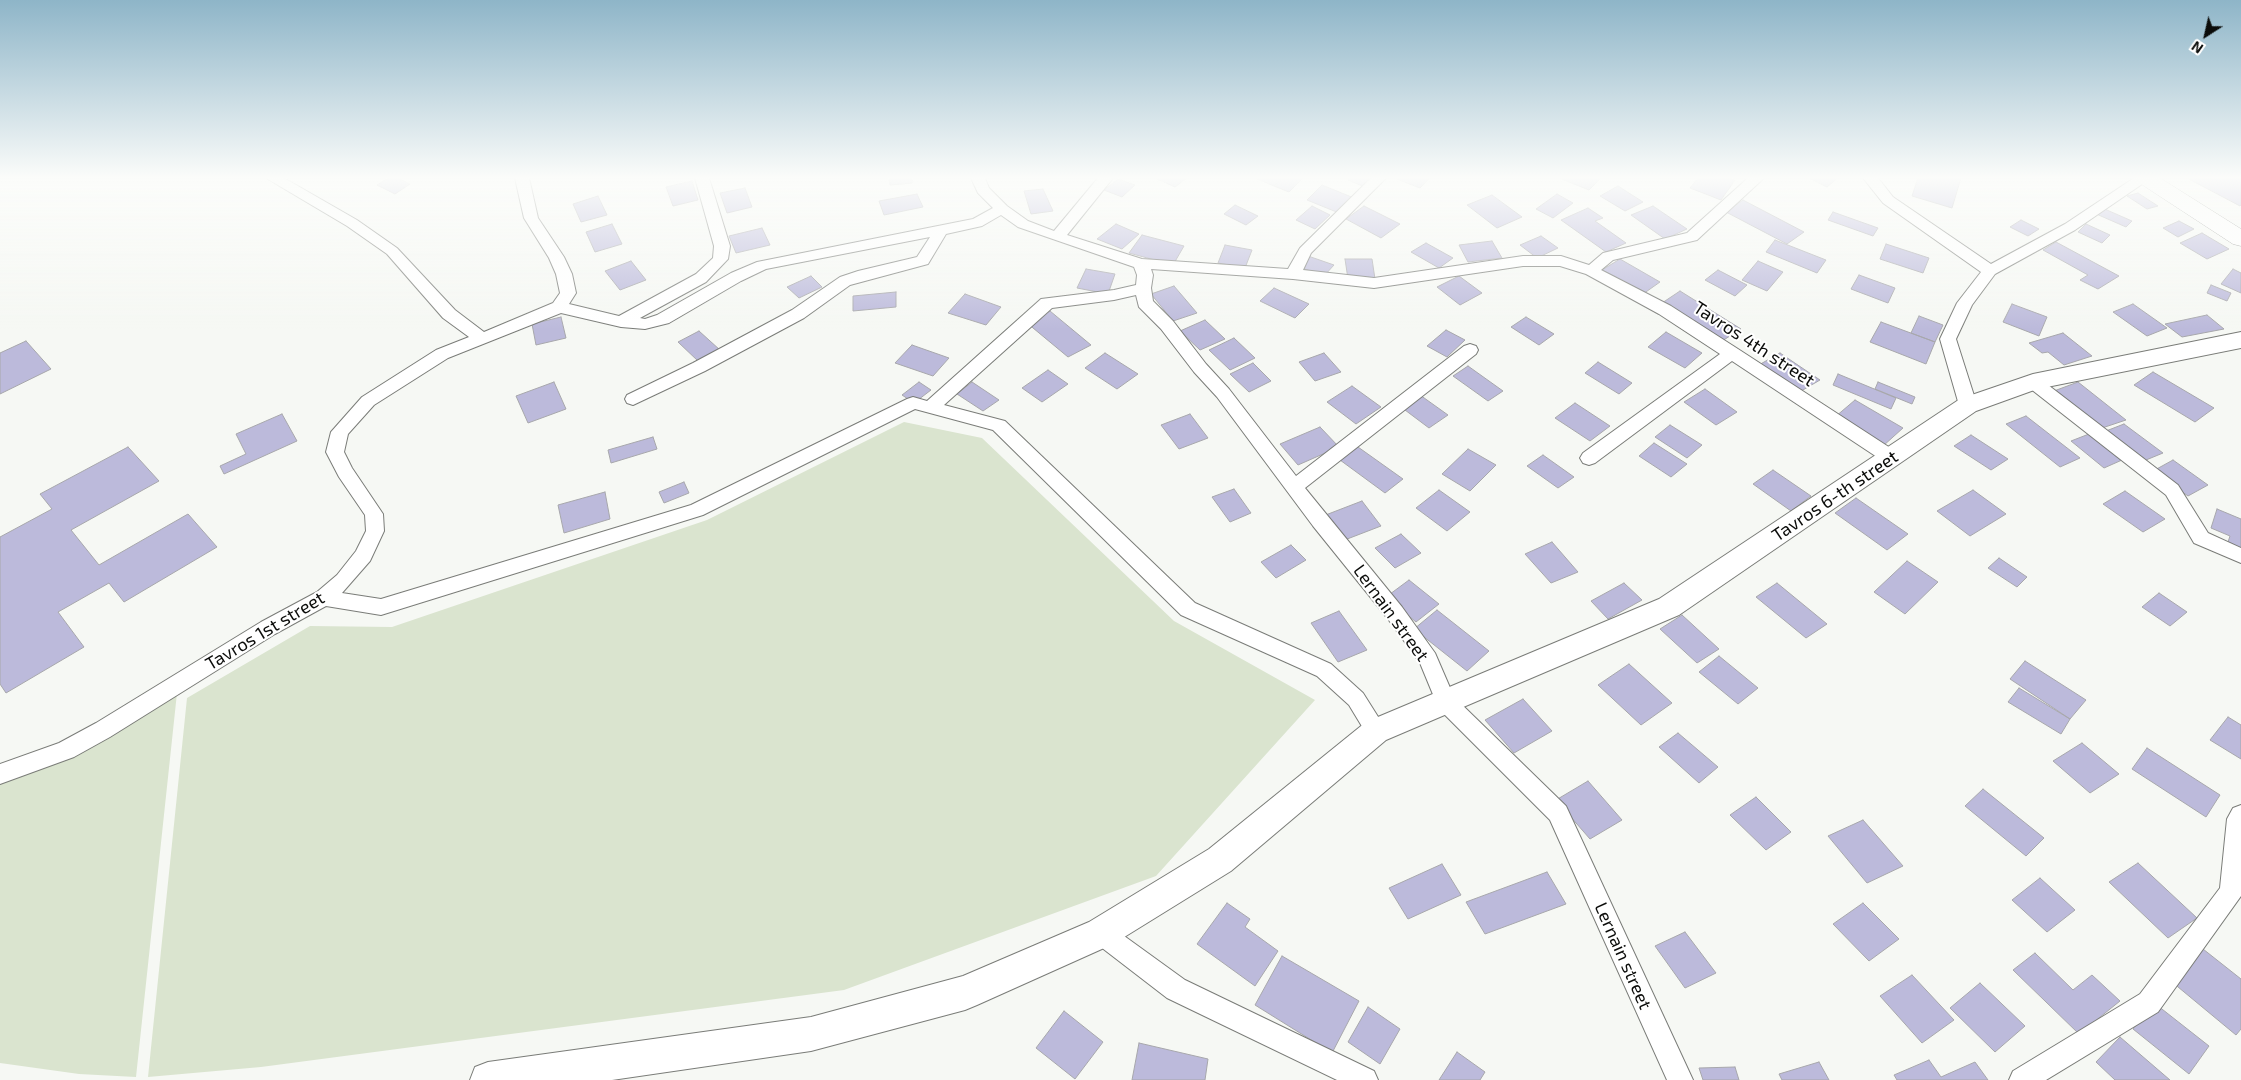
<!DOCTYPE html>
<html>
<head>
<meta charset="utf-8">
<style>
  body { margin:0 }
  #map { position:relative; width:2241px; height:1080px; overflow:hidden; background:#f6f8f4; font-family:"Exo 2",sans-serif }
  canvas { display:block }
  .north { position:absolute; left:2181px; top:10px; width:50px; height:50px; -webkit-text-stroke:4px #fff; paint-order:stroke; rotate:215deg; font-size:14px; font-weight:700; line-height:20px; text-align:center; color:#0b0c0a }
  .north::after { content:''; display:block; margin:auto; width:18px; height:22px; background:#0b0c0a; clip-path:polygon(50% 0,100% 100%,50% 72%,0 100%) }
</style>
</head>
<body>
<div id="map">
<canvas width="2241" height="1080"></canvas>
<div class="north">N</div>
</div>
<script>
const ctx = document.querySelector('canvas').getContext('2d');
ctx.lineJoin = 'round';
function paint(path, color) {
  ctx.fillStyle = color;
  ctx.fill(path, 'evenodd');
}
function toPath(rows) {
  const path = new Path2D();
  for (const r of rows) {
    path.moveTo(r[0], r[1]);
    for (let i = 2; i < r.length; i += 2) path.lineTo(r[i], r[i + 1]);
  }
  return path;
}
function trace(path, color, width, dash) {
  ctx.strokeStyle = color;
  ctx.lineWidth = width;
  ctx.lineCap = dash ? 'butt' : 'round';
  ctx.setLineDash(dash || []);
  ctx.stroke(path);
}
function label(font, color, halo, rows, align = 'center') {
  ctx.font = font + ' "Exo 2",sans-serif';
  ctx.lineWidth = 4;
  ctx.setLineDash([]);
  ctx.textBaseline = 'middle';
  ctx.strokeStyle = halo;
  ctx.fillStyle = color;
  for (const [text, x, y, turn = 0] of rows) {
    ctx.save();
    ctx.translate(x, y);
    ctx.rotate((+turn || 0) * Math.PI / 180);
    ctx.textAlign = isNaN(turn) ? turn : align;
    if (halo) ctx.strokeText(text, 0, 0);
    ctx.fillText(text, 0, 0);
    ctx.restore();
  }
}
const green = toPath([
  [904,422,982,438,1174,621,1315,700,1156,876,844,990,261,1067,148,1077,187,698,310,626,392,627,707,520],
  [177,693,136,1077,79,1074,0,1063,0,783,68,758]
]);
const building = toPath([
  [388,178,398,178,410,184,395,194,377,185,388,178],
  [889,178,912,178,912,183,890,185,889,178],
  [1155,178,1187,178,1175,187,1155,178],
  [1255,178,1282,178,1274,186,1255,178],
  [1282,178,1303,178,1289,192,1274,186,1282,178],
  [1350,178,1375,178,1365,187,1348,180,1350,178],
  [1394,178,1430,178,1420,188,1394,178],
  [1559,178,1601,178,1589,190,1559,178],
  [1698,178,1729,178,1735,180,1721,200,1690,188,1698,178],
  [1809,178,1838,178,1827,187,1809,178],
  [1918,178,1961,178,1952,208,1912,196,1918,178],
  [2187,178,2241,178,2241,205,2240,206,2187,178],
  [1118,179,1135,185,1122,197,1104,190,1118,179],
  [692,181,698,200,673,206,666,187,692,181],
  [1322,185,1354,198,1339,213,1307,200,1322,185],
  [1618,186,1643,202,1625,211,1600,196,1618,186],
  [745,188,752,207,727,213,720,193,745,188],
  [1043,189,1053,211,1031,214,1024,191,1043,189],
  [2138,193,2158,206,2147,209,2127,196,2138,193],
  [917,194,923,207,884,215,879,201,917,194],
  [1557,194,1573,203,1553,218,1536,209,1557,194],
  [1492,195,1522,217,1497,228,1467,205,1492,195],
  [598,196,607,215,581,222,573,204,598,196],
  [1743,200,1804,232,1787,244,1726,212,1743,200],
  [1235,205,1258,216,1246,225,1224,214,1235,205],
  [1312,206,1330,215,1315,229,1296,220,1312,206],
  [1364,206,1400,224,1381,238,1346,219,1364,206],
  [1653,206,1687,229,1665,239,1631,215,1653,206],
  [2100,207,2132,221,2126,227,2094,213,2100,207],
  [1588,208,1603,218,1595,221,1626,243,1606,252,1561,220,1588,208],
  [1833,212,1878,228,1873,236,1828,220,1833,212],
  [2021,220,2039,229,2028,236,2010,227,2021,220],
  [2179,221,2194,229,2178,237,2163,228,2179,221],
  [612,224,622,244,595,252,586,232,612,224],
  [1116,224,1139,234,1122,249,1097,239,1116,224],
  [2086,224,2110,235,2102,243,2078,232,2086,224],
  [762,228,770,245,736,253,729,236,762,228],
  [2202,233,2229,249,2207,259,2180,243,2202,233],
  [1142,235,1184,246,1173,265,1129,253,1142,235],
  [1541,236,1558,248,1537,258,1520,245,1541,236],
  [1775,240,1826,260,1817,273,1766,252,1775,240],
  [1492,241,1502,258,1468,262,1459,245,1492,241],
  [2056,242,2119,276,2098,289,2080,280,2088,275,2043,250,2056,242],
  [1426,243,1453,258,1439,268,1411,252,1426,243],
  [1886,244,1929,258,1923,273,1880,259,1886,244],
  [1225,245,1252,250,1245,268,1218,263,1225,245],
  [1308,256,1334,265,1324,276,1299,267,1308,256],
  [1345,259,1372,259,1375,279,1348,279,1345,259],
  [1620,259,1660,282,1643,294,1602,270,1620,259],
  [631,261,646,280,620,290,605,271,631,261],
  [1758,261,1783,272,1767,291,1742,280,1758,261],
  [1086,269,1115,274,1108,294,1077,288,1086,269],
  [2233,269,2241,273,2241,293,2221,284,2233,269],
  [1718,270,1747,285,1735,296,1705,280,1718,270],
  [1859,275,1895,288,1888,303,1851,289,1859,275],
  [811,276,822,287,799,298,787,287,811,276],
  [1459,276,1482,293,1460,305,1437,287,1459,276],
  [2211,285,2231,293,2227,301,2207,293,2211,285],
  [1174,286,1197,313,1173,321,1151,294,1174,286],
  [1274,288,1309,304,1295,318,1260,301,1274,288],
  [1680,291,1741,329,1722,341,1662,303,1680,291],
  [896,292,896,307,853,311,853,296,896,292],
  [965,294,1001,307,986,325,948,313,965,294],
  [2012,304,2047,317,2039,336,2003,322,2012,304],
  [2133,304,2167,328,2147,336,2113,312,2133,304],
  [1050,311,1091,345,1068,357,1027,323,1050,311],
  [2207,315,2224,329,2182,337,2165,324,2207,315],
  [1919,316,1943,325,1935,342,1911,333,1919,316],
  [561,317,566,338,536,345,532,324,561,317],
  [1526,317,1554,334,1539,345,1511,327,1526,317],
  [1205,320,1225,339,1200,350,1180,331,1205,320],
  [1881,322,1935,342,1926,364,1870,342,1881,322],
  [1446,330,1465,340,1447,357,1427,346,1446,330],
  [699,331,720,350,698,361,678,342,699,331],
  [1666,332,1702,353,1685,368,1648,347,1666,332],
  [2063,333,2092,356,2064,365,2048,352,2042,353,2029,343,2063,333],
  [1234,338,1255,358,1230,370,1209,350,1234,338],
  [26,341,51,369,0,394,0,353,26,341],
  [912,345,949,358,933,376,895,363,912,345],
  [1105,353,1138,374,1117,389,1085,368,1105,353],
  [1324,353,1341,372,1315,381,1299,362,1324,353],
  [1780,353,1820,380,1796,394,1757,366,1780,353],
  [1598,362,1632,383,1619,394,1585,373,1598,362],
  [1253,363,1271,381,1249,392,1230,374,1253,363],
  [1468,366,1503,391,1488,401,1453,376,1468,366],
  [1048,370,1068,384,1042,402,1022,388,1048,370],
  [2153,372,2214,408,2195,422,2134,385,2153,372],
  [1838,374,1896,398,1891,409,1833,385,1838,374],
  [554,382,566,409,528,423,516,396,554,382],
  [919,382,931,390,914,403,902,395,919,382],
  [972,382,999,400,983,411,957,394,972,382],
  [1878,382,1915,397,1912,404,1875,389,1878,382],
  [2078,382,2126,420,2102,428,2054,391,2078,382],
  [1352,386,1381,407,1356,424,1327,402,1352,386],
  [1705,389,1737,412,1716,425,1684,402,1705,389],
  [1420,395,1448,415,1429,428,1401,407,1420,395],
  [1855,400,1903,428,1883,446,1835,417,1855,400],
  [1575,403,1610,426,1590,441,1555,418,1575,403],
  [282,414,297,441,224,474,220,466,246,454,236,434,282,414],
  [1190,414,1208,438,1179,449,1161,425,1190,414],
  [2026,416,2080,458,2060,467,2006,424,2026,416],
  [2124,424,2163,453,2146,460,2106,431,2124,424],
  [1670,425,1702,445,1687,458,1655,437,1670,425],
  [1320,427,1339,447,1298,465,1280,444,1320,427],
  [2089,434,2122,460,2104,468,2071,441,2089,434],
  [1971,435,2008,459,1991,470,1954,446,1971,435],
  [653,437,657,449,611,463,608,450,653,437],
  [1654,443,1687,464,1671,477,1639,456,1654,443],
  [128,447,159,481,71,530,99,565,188,514,217,547,124,602,109,583,58,612,84,647,6,693,0,684,0,537,52,509,40,494,128,447],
  [1358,447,1403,479,1385,493,1340,460,1358,447],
  [1468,449,1496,465,1470,491,1442,474,1468,449],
  [1543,455,1574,477,1558,488,1527,466,1543,455],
  [2173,460,2208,485,2188,496,2153,471,2173,460],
  [1773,470,1811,496,1791,511,1753,484,1773,470],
  [684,482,689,493,664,503,659,492,684,482],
  [1234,489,1251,513,1230,522,1212,497,1234,489],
  [1439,490,1470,512,1447,531,1416,508,1439,490],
  [1973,490,2006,514,1970,536,1937,511,1973,490],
  [2125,491,2165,519,2143,532,2103,504,2125,491],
  [605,492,610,519,564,533,558,505,605,492],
  [1856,498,1908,534,1887,550,1835,513,1856,498],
  [1362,501,1381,526,1342,541,1323,516,1362,501],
  [2217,509,2241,519,2241,551,2227,545,2230,536,2211,528,2217,509],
  [1401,534,1421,553,1395,568,1375,548,1401,534],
  [1552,542,1578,572,1551,583,1525,554,1552,542],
  [1291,545,1306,560,1276,578,1261,562,1291,545],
  [1999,558,2027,577,2017,587,1988,568,1999,558],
  [1907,561,1938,582,1905,614,1874,592,1907,561],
  [1409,580,1439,604,1416,622,1386,597,1409,580],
  [1624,583,1642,600,1608,619,1591,601,1624,583],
  [1777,583,1827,624,1806,638,1756,597,1777,583],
  [2159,593,2187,612,2170,626,2142,607,2159,593],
  [1437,610,1489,651,1467,671,1414,629,1437,610],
  [1339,611,1367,650,1338,662,1311,623,1339,611],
  [1682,615,1719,649,1697,663,1660,629,1682,615],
  [1719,656,1758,688,1738,704,1699,672,1719,656],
  [2025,661,2086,700,2070,719,2010,679,2025,661],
  [1629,664,1672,703,1641,725,1598,685,1629,664],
  [2019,688,2070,719,2061,734,2008,702,2019,688],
  [1523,699,1552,731,1514,753,1485,720,1523,699],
  [2228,717,2241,725,2241,759,2210,740,2228,717],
  [1678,733,1718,767,1699,783,1659,747,1678,733],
  [2082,743,2119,774,2090,793,2053,761,2082,743],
  [2147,748,2220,795,2206,817,2132,769,2147,748],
  [1588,781,1622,820,1590,839,1556,800,1588,781],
  [1983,789,2044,838,2026,856,1965,806,1983,789],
  [1756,797,1791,832,1766,850,1730,815,1756,797],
  [1863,820,1903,866,1867,883,1828,836,1863,820],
  [2138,863,2197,918,2168,938,2109,882,2138,863],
  [1442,864,1461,895,1408,919,1389,888,1442,864],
  [1547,872,1566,904,1485,934,1466,902,1547,872],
  [2040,878,2075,910,2047,932,2012,900,2040,878],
  [1227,903,1250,919,1245,927,1278,951,1255,986,1197,944,1227,903],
  [1863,903,1899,939,1869,961,1833,924,1863,903],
  [1685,932,1716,973,1685,988,1655,946,1685,932],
  [2203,949,2241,979,2241,1029,2236,1035,2172,982,2203,949],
  [2035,953,2073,990,2092,975,2120,1001,2079,1034,2013,970,2035,953],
  [1282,956,1359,1001,1332,1053,1255,1005,1282,956],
  [1912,975,1954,1020,1922,1043,1880,996,1912,975],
  [1980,983,2025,1026,1995,1052,1950,1008,1980,983],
  [2153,1002,2209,1046,2189,1074,2133,1029,2153,1002],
  [1368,1007,1400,1029,1380,1064,1348,1042,1368,1007],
  [1064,1011,1103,1042,1075,1079,1036,1048,1064,1011],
  [2120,1037,2170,1080,2115,1080,2096,1062,2120,1037],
  [1139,1043,1208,1059,1205,1080,1132,1080,1139,1043],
  [1457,1052,1485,1072,1480,1080,1439,1080,1457,1052],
  [1929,1060,1941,1077,1975,1062,1988,1080,1897,1080,1894,1075,1929,1060],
  [1819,1062,1829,1080,1782,1080,1779,1074,1819,1062],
  [1735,1067,1739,1080,1703,1080,1699,1068,1735,1067]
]);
const street = toPath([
  [266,178,284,178,357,220,397,248,455,310,484,332,553,303,560,293,556,274,549,258,524,218,515,178,529,178,538,218,564,257,572,274,576,293,569,304,619,316,696,274,713,258,714,246,695,178,709,178,730,246,728,259,706,282,640,318,645,319,657,315,731,273,757,262,973,219,993,208,978,193,971,178,985,178,989,188,1007,206,1028,221,1054,231,1098,178,1113,178,1067,235,1142,259,1288,269,1300,248,1371,178,1386,178,1311,253,1303,270,1374,278,1523,256,1561,256,1589,265,1603,253,1687,233,1748,178,1764,178,1697,240,1613,260,1601,270,1671,306,1738,349,1898,453,1901,458,1898,463,1892,465,1886,463,1732,361,1595,463,1589,465,1583,463,1580,458,1583,453,1720,354,1659,314,1586,274,1560,266,1523,266,1374,288,1293,279,1151,269,1153,275,1151,288,1153,301,1173,321,1206,364,1229,389,1296,476,1464,346,1470,344,1476,346,1478,350,1476,354,1305,488,1402,607,1435,653,1454,697,1566,806,1693,1080,1667,1080,1550,820,1439,709,1420,663,1388,619,1313,526,1217,397,1194,372,1161,329,1139,307,1136,295,1114,300,1052,308,944,405,1005,421,1195,603,1331,664,1363,693,1387,731,1383,738,1376,740,1369,738,1349,705,1317,676,1181,615,993,430,915,409,703,515,381,615,326,606,275,634,110,737,74,757,0,784,0,764,59,743,96,723,261,622,317,592,337,575,356,551,366,531,365,515,339,477,326,452,331,432,362,397,436,350,469,337,443,318,387,254,347,226,266,178],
  [1001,215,1018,227,1134,267,1137,275,1136,285,1114,290,1041,299,927,401,913,397,907,399,691,505,381,599,342,593,370,561,384,531,383,514,352,468,344,452,348,434,374,405,448,358,561,313,621,327,645,329,669,323,741,281,766,269,930,237,917,257,858,271,840,277,792,310,693,363,627,395,625,399,627,403,633,405,705,371,804,318,850,285,928,264,946,234,982,226,1001,215],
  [1863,178,1878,178,1893,197,1991,264,2065,224,2134,178,2151,178,2075,230,1995,274,1972,305,1956,339,1977,405,1974,409,1968,411,1962,409,1959,405,1940,339,1957,303,1981,272,1883,203,1863,178],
  [2033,376,2039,378,2178,485,2208,533,2241,548,2241,563,2194,543,2166,495,2027,386,2025,382,2027,378,2033,376],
  [2241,805,2241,896,2158,1012,2046,1080,2009,1080,2013,1071,2140,994,2220,888,2227,819,2233,808,2241,805],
  [1101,921,1109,925,1185,980,1374,1071,1378,1080,1337,1080,1167,998,1093,941,1089,933,1093,925,1101,921]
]);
const secondary = toPath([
  [2241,332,2241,348,2037,389,1976,411,1679,615,1386,740,1231,871,1113,944,977,1005,965,1010,811,1051,612,1080,470,1080,475,1067,488,1062,811,1017,963,976,1089,922,1209,849,1366,722,1659,599,1960,399,2033,374,2241,332]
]);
const highway = toPath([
  [2135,178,2160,178,2241,229,2241,246,2233,244,2138,182,2135,178]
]);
const streetNames = [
  ["Tavros 4th street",1754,344,33],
  ["Tavros 6-th street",1835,496,-34],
  ["Lernain street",1391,613,54],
  ["Tavros 1st street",265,631,-31],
  ["Lernain street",1623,956,66]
];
paint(green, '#dae4cf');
paint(building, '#bcbadb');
trace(building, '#a7a7ab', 1);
trace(street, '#7a7c78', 2);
trace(secondary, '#7a7c78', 2);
trace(highway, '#7a7c78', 1);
paint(street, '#fff');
paint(secondary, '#fff');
paint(highway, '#fff');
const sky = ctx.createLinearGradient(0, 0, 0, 329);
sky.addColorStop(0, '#8eb5c8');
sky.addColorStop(0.54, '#fbfcfa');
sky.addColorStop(1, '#fbfcfa00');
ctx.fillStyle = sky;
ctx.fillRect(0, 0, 2241, 329);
label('18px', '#0b0c0a', '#fff', streetNames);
</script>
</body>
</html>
